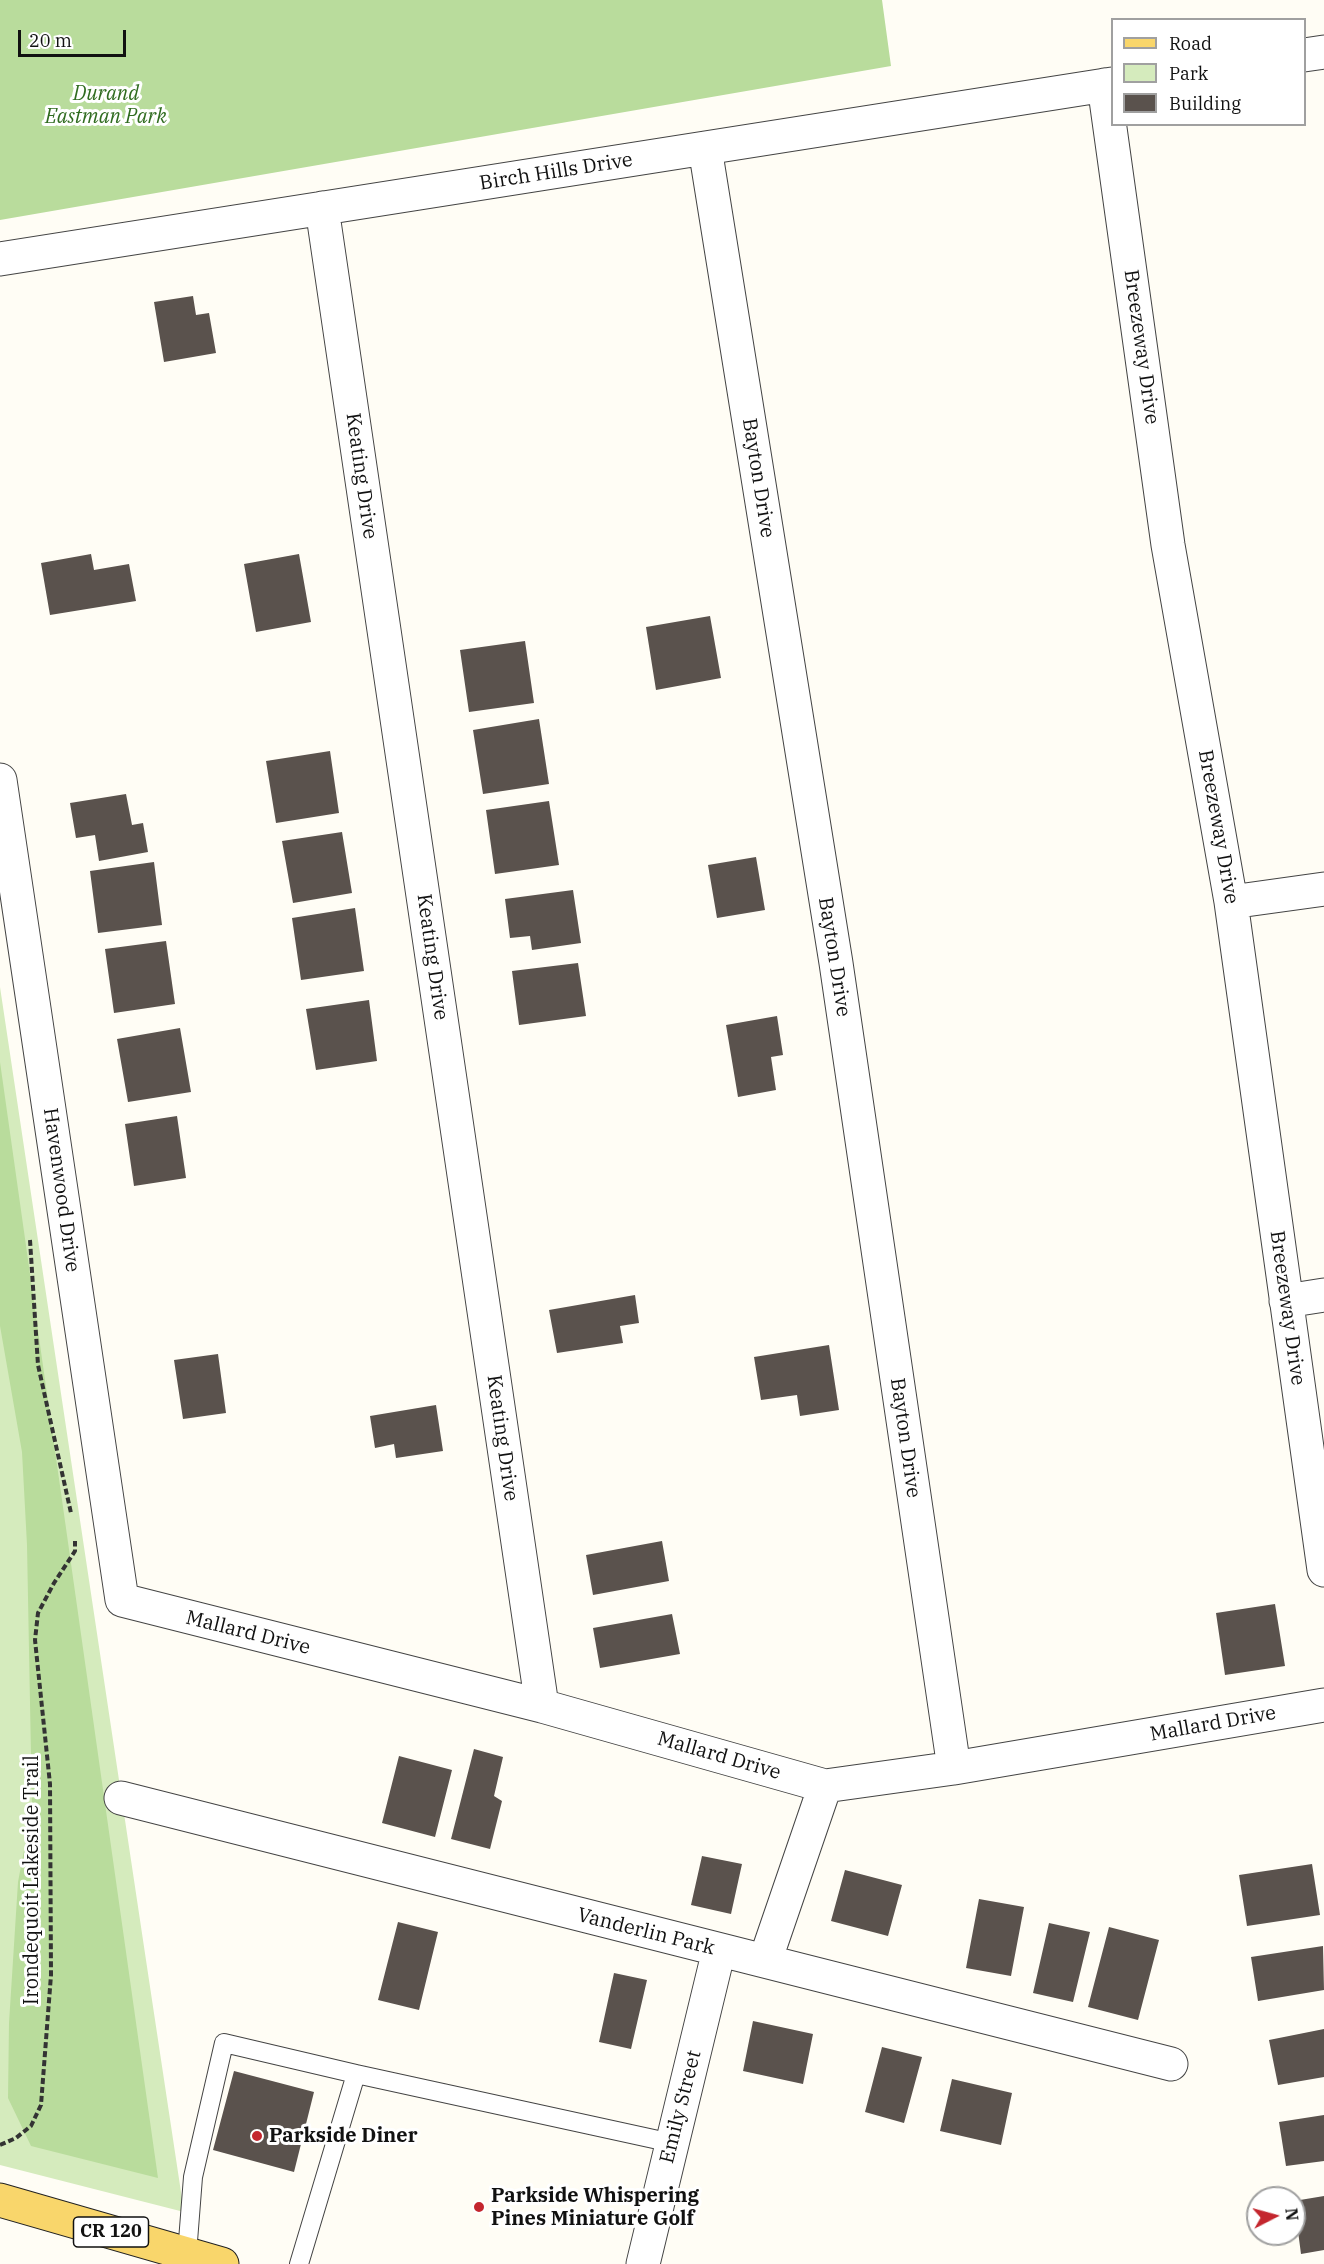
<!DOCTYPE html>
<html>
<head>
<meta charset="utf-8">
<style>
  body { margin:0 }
  #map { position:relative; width:1324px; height:2264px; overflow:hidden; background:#fffdf5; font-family:"IBM Plex Serif",serif }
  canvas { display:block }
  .legend { position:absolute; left:1111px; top:18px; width:195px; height:108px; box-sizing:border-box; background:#fff; border:2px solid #a0a0a0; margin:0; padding:8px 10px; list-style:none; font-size:18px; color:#111 }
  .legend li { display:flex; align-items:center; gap:12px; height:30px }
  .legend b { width:30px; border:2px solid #a0a0a0 }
  .north { position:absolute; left:1246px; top:2186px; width:60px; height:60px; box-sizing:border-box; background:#fff; border:2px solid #a0a0a0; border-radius:50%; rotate:84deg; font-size:16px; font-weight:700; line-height:24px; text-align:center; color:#111 }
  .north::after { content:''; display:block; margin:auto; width:21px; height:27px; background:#c4262e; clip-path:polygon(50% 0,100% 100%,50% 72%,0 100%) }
  .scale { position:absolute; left:18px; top:30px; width:108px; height:27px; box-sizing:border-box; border:3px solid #111; border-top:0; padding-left:8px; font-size:18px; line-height:21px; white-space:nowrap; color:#111; -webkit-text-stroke:4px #fff; paint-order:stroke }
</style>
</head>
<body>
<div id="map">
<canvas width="1324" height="2264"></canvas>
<ul class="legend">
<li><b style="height:8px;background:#f9d66b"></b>Road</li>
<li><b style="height:16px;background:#d5ebbd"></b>Park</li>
<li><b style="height:16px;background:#5a524d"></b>Building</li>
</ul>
<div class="north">N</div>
<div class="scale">20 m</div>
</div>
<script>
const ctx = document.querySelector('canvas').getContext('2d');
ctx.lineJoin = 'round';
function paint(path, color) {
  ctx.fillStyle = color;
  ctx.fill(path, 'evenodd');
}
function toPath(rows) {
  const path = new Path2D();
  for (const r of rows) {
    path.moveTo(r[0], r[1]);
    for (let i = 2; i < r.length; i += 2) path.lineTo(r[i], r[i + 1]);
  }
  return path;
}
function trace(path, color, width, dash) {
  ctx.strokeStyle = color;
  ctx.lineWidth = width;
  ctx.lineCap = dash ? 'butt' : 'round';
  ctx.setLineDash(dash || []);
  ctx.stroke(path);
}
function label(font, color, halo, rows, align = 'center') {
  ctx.font = font + ' "IBM Plex Serif",serif';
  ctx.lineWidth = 6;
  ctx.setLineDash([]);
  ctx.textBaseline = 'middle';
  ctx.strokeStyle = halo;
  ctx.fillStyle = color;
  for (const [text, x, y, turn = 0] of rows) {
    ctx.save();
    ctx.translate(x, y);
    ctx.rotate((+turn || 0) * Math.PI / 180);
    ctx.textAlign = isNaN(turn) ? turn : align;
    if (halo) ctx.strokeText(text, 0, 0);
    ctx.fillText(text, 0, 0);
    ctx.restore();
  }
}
const green = toPath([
  [0,987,152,2000,184,2212,0,2165]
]);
const forest = toPath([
  [0,0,882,0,891,66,0,220],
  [0,1062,158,2178,31,2146,8,2098,9,2023,18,1882,32,1808,27,1545,22,1452,0,1326]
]);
const building = toPath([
  [193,296,196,315,209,313,216,353,164,362,154,302],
  [91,554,94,570,129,564,136,601,50,615,41,563],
  [299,554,311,622,256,632,244,564],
  [710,616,721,678,656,690,646,627],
  [525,641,534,703,469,712,460,650],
  [539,719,549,784,483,794,473,730],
  [330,751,339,813,276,823,266,761],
  [126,794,132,825,143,823,148,852,99,861,95,835,76,838,70,803],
  [549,801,559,865,495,874,486,810],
  [342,832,352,893,293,903,282,841],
  [756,857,765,910,717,918,708,865],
  [154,862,162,925,98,933,90,871],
  [573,890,581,943,532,950,530,936,510,938,505,899],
  [355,908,364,971,301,980,292,918],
  [166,941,175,1004,114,1013,105,949],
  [578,963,586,1016,519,1025,512,971],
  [369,1000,377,1061,316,1070,306,1009],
  [777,1016,783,1055,771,1057,776,1090,738,1097,726,1025],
  [180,1028,191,1092,128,1102,117,1039],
  [177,1116,186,1178,134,1186,125,1124],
  [635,1295,639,1323,620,1326,623,1343,557,1353,549,1310],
  [829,1345,839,1410,800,1416,797,1395,761,1400,754,1357],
  [218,1354,226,1413,183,1419,174,1360],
  [436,1405,443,1451,396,1458,394,1444,375,1448,370,1416],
  [662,1541,669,1581,593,1595,586,1555],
  [1275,1604,1285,1666,1225,1675,1216,1613],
  [672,1614,680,1654,600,1668,593,1628],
  [474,1749,503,1757,494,1796,502,1801,490,1849,451,1839],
  [399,1756,452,1770,435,1837,382,1823],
  [702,1856,742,1864,731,1914,691,1905],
  [1312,1864,1320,1915,1247,1926,1239,1875],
  [845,1870,902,1885,888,1936,831,1921],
  [979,1899,1024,1907,1011,1976,966,1968],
  [398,1922,438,1932,419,2010,378,2000],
  [1049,1923,1090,1932,1073,2002,1033,1993],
  [1109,1927,1159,1940,1138,2020,1088,2007],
  [1323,1946,1324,1990,1258,2001,1251,1957],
  [614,1973,647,1980,631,2049,599,2042],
  [753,2021,813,2034,803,2084,743,2071],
  [1324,2029,1324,2077,1278,2085,1269,2040],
  [882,2047,922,2057,904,2123,865,2112],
  [234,2071,314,2092,294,2172,213,2150],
  [952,2079,1012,2093,1001,2145,940,2131],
  [1324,2115,1324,2161,1286,2166,1279,2122],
  [1324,2196,1324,2250,1301,2254,1294,2201]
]);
const path = toPath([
  [30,1240,38,1365,71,1513],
  [0,2145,16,2138,31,2126,41,2105,51,1975,50,1784,35,1640,38,1613,54,1583,75,1551,75,1541]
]);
const lane = toPath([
  [356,2074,672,2143],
  [187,2254,193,2177,224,2043,356,2074,299,2264]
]);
const street = toPath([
  [1304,55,1324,52],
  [1104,85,1168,545,1231,902,1324,1570],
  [705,148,836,963,954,1768],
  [322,208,542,1706],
  [0,259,1112,84],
  [0,780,122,1600,542,1706,825,1786,954,1768,1324,1705],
  [1231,902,1324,889],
  [1286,1301,1324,1295],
  [121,1798,1171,2064],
  [765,1961,825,1786],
  [643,2264,719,1950]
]);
const primary = toPath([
  [0,2200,222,2264]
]);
const markers = [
  [257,2136,6,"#c4262e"],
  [479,2207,6,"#c4262e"]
];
const shields = [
  [111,2232,75]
];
const shieldNames = [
  ["CR 120",111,2232]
];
const parkNames = [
  ["Durand",106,94],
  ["Eastman Park",106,117]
];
const streetNames = [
  ["Birch Hills Drive",556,172,-9],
  ["Breezeway Drive",1141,347,82],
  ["Keating Drive",361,476,82],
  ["Bayton Drive",758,478,81],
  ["Breezeway Drive",1218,827,80],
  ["Keating Drive",432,957,82],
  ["Bayton Drive",834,957,81],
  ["Havenwood Drive",61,1190,82],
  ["Breezeway Drive",1287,1308,82],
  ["Keating Drive",502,1438,82],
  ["Bayton Drive",905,1438,82],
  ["Mallard Drive",248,1633,14],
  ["Mallard Drive",1213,1724,-10],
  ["Mallard Drive",719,1756,16],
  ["Irondequoit Lakeside Trail",32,1880,-90],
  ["Vanderlin Park",646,1932,14],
  ["Emily Street",681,2107,-76]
];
const poiNames = [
  ["Parkside Diner",269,2136],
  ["Parkside Whispering",491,2196],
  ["Pines Miniature Golf",491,2219]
];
paint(green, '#d5ebbd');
paint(forest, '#b9dc9c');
paint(building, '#5a524d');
trace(lane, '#444', 20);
trace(street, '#444', 35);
trace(primary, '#222', 35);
trace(path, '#333', 4, [6, 3]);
trace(lane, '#fff', 18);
trace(street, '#fff', 33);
trace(primary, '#f9d66b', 33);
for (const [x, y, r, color] of markers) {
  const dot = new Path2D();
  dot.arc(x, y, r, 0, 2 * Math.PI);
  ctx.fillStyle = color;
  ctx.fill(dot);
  trace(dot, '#fff', 2);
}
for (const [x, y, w] of shields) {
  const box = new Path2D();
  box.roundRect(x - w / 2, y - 15, w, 30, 4.5);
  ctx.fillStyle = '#fff';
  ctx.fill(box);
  trace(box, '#111', 1.5);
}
label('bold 18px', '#111', null, shieldNames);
label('italic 20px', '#2f6b1f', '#fff', parkNames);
label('20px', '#111', '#fff', streetNames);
label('bold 20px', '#111', '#fff', poiNames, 'left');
</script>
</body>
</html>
